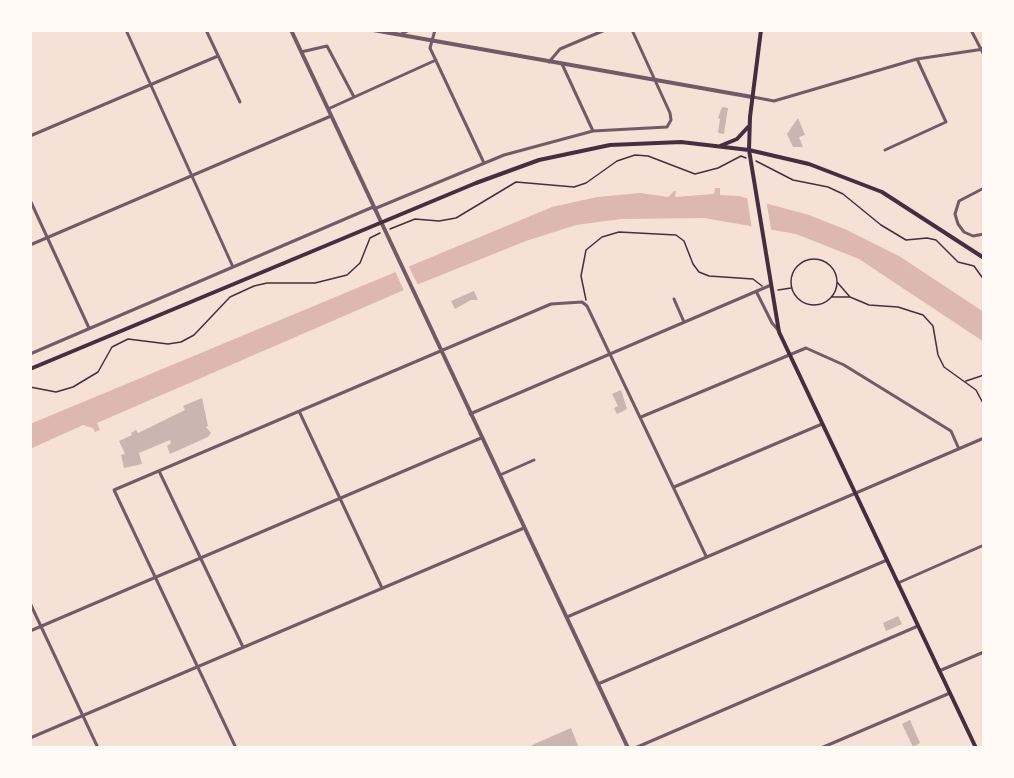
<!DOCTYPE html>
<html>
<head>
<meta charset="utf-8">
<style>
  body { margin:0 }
  #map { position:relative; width:1014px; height:778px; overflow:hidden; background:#f7e1d7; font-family:Barlow,sans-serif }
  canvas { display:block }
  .frame { position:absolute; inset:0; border:32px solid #fffaf5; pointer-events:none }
</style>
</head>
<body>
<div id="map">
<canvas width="1014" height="778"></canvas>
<div class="frame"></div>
</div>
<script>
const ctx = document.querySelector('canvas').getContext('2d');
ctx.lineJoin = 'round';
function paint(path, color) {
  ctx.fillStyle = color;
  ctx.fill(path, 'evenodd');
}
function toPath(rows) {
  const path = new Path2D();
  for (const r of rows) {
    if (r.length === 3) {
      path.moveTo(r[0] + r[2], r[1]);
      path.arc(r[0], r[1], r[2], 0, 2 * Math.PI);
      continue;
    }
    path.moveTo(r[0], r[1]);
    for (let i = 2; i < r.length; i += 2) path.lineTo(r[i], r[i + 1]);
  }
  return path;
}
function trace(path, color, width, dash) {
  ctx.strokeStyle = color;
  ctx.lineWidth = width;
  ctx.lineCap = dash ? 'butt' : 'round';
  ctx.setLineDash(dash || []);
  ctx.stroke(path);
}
const water = toPath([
  [715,188,720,188,720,195,739,196,809,215,847,230,899,256,984,312,984,342,859,259,796,234,704,218,621,219,576,225,526,241,404,290,97,423,100,430,95,432,93,428,83,425,30,449,30,424,552,207,597,197,640,193,668,197,674,191,676,191,675,197,714,194]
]);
const pier = toPath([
  [747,197,766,200,772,234,752,230],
  [408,265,419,287,405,293,395,271]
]);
const building = toPath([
  [722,107,728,108,724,134,718,133,720,119,718,118],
  [798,118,805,135,799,137,803,147,793,147,787,134],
  [474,291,478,300,471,300,455,309,451,301],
  [621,390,627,409,617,414,614,408,618,406,612,394],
  [202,398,208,426,206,427,211,433,208,437,170,454,167,446,171,443,170,440,139,453,142,464,124,468,121,455,125,454,119,441,132,435,131,433,136,430,138,433,185,410,183,406],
  [898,616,902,624,886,631,883,623],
  [910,720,920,743,913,747,902,724],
  [571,728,579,748,533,748,532,745]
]);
const path = toPath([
  [756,161,793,180,828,187,843,194,881,225,906,240,927,238,936,240,958,262,974,266,984,280],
  [390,229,415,219,439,221,456,218,516,182,574,187,586,183,617,161,635,155,648,156,695,174,718,168,741,156,746,158],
  [814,282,23],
  [778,290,791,288],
  [832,297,850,297,837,282],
  [850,297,869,305,898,307,923,315,933,326,938,355,944,367,976,390,984,405],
  [586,300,581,276,586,250,602,237,619,232,676,235,684,241,693,264,699,272,709,276,753,279,762,286],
  [966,381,984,375],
  [30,387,56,392,73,387,98,372,112,347,128,339,168,344,181,342,194,335,230,297,254,286,267,283,315,283,347,275,360,263,370,238,380,233]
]);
const minor = toPath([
  [126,30,233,267],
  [206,30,240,102],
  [435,30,430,48,484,163],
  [971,30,984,55],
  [401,34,410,30],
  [301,52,327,46,354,97],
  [549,62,560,49,605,30],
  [562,64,593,131],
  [753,97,774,101,917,59,984,49],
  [328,109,436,60],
  [30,136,218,56],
  [885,150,946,122,917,59],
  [984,188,959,201,955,214,958,224,964,232,973,236,984,234],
  [30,200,89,328],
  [374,209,504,155,593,131,667,127,671,120,670,113,632,30],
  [30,245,331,116],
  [756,291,772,323,779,331],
  [674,299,684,322],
  [30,354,373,207],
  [299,411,382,588],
  [470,414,771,285],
  [641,417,806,348,844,365,951,431,959,449],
  [159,471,243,647],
  [500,475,534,460],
  [674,487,822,424],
  [898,583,984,545],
  [30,603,98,748],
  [567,617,984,438],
  [30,631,481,438],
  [939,671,984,652],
  [598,684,887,560],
  [30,738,524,528],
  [236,748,114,490,551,304,582,302,587,306,706,556],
  [635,748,918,626],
  [821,748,950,693]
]);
const tertiary = toPath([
  [291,30,628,748],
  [373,30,752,97]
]);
const secondary = toPath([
  [761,30,750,117,749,150,779,332,976,748],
  [720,146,737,139,748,127],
  [30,369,476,183,539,160,610,145,681,142,749,150,809,164,882,192,984,258]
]);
paint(water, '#dcb8b0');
paint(pier, '#f7e1d7');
paint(building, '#ccb4b1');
trace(path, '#4a2c40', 1.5);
trace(minor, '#755966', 3);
trace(tertiary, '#755966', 4);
trace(secondary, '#4a2c40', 4);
</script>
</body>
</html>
